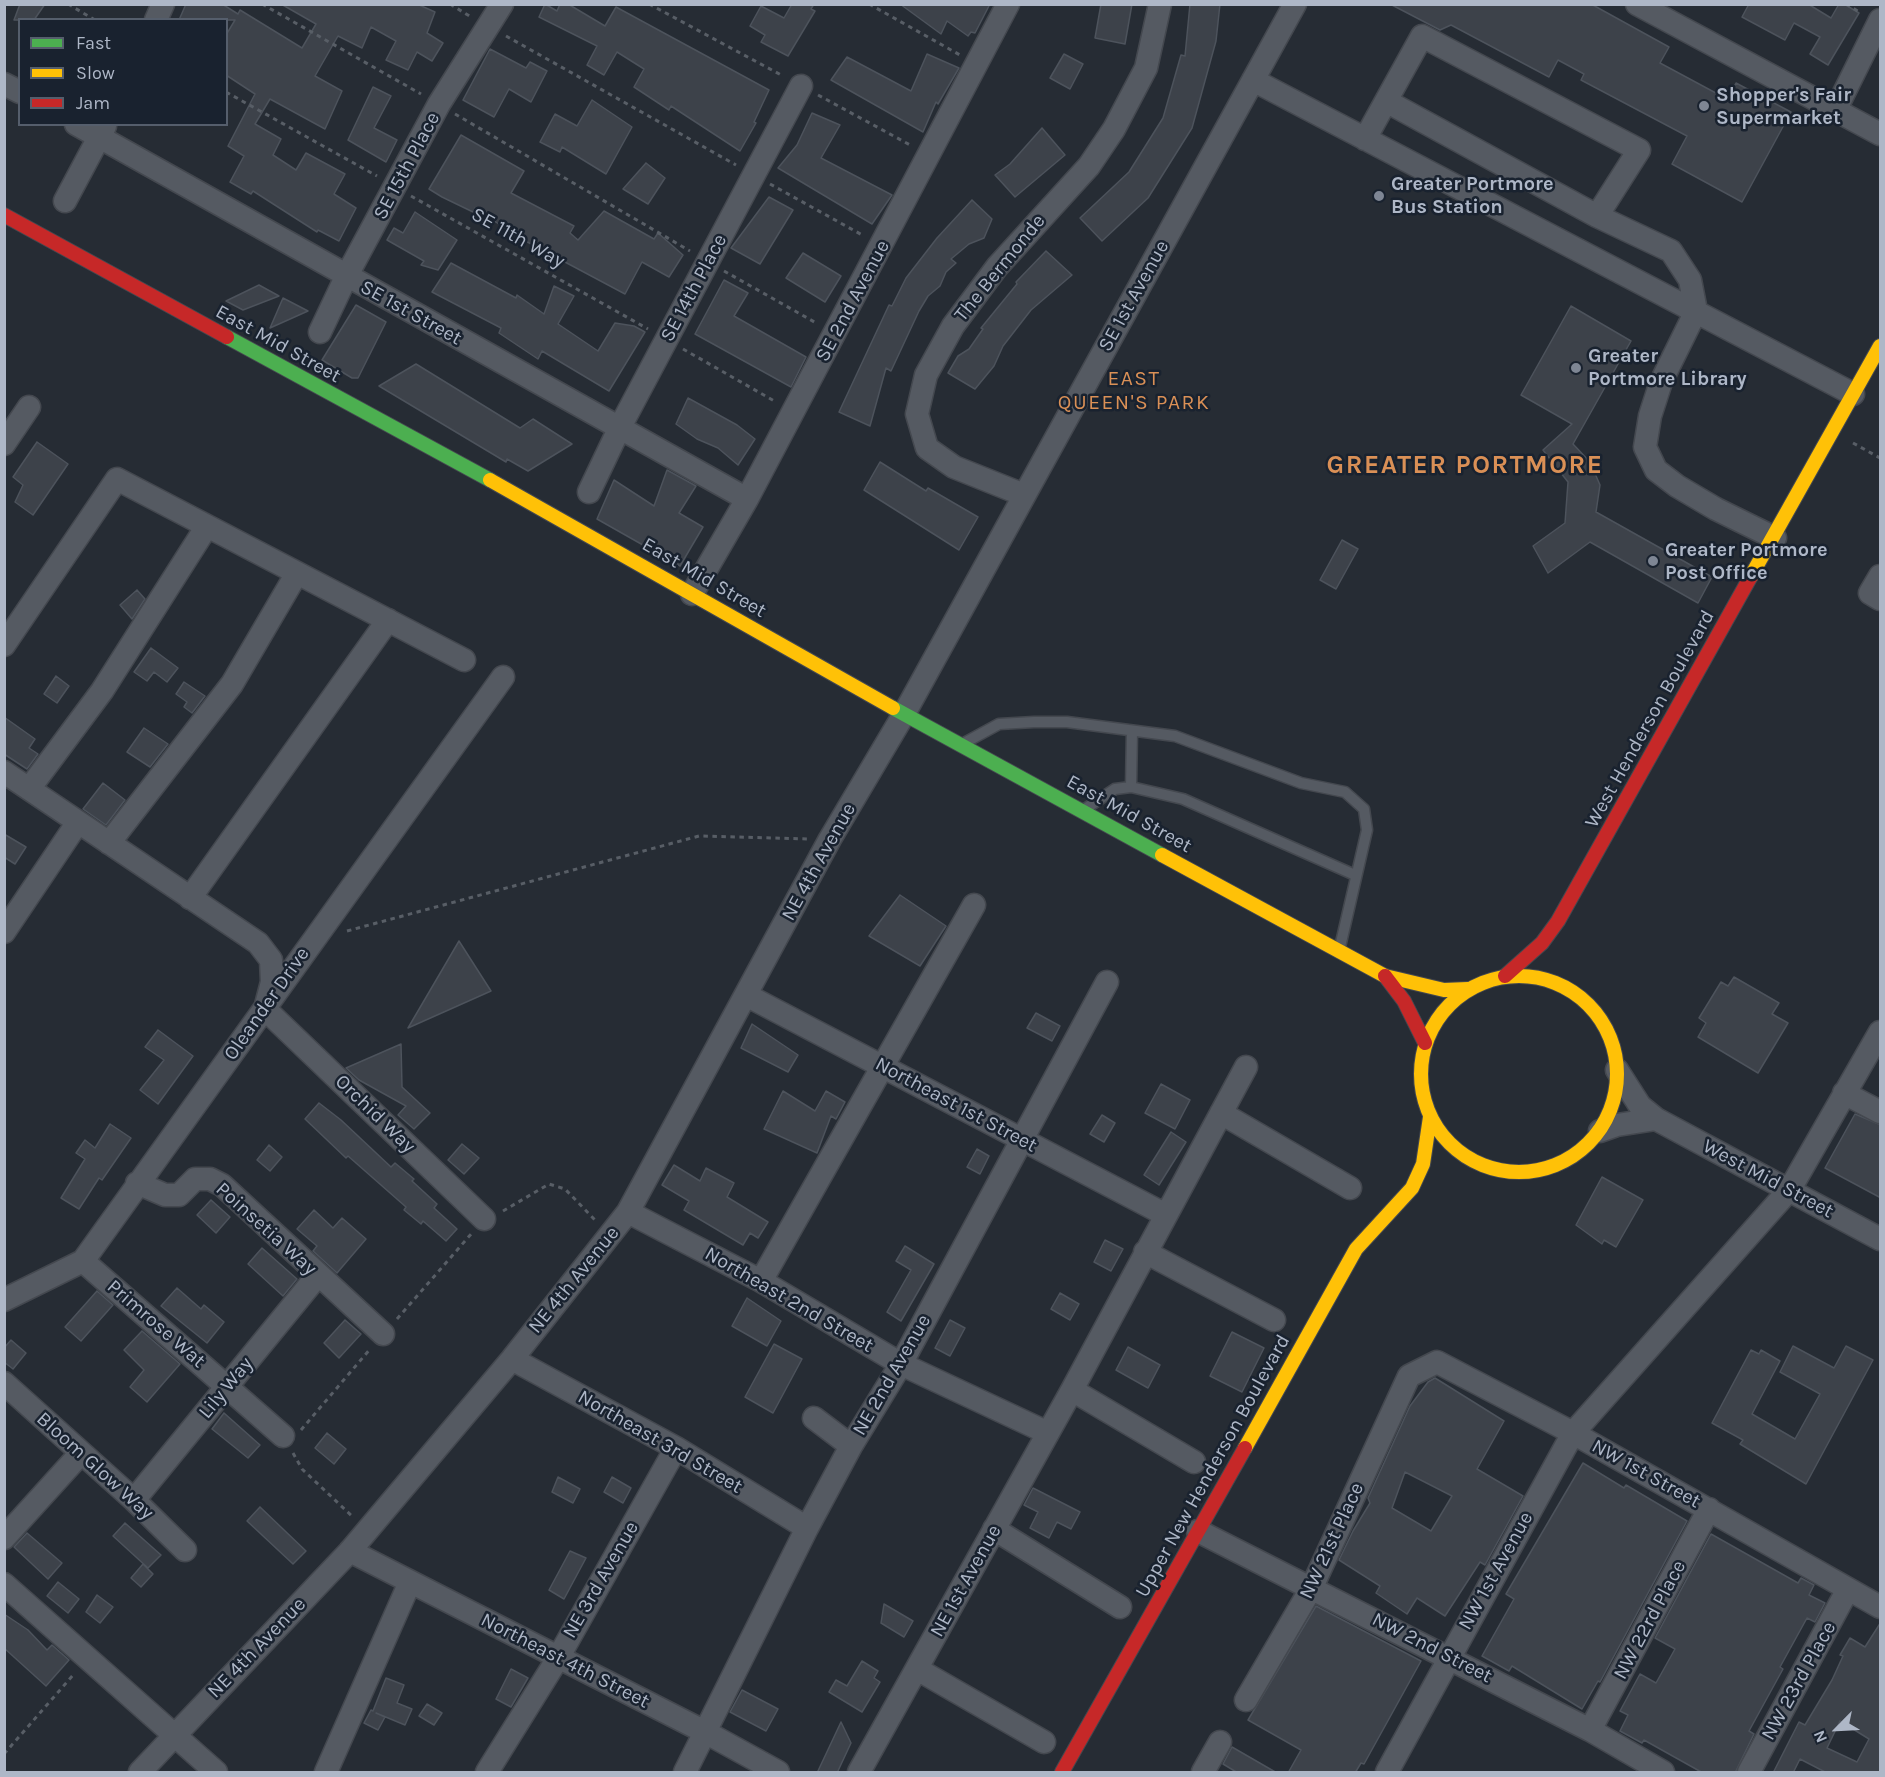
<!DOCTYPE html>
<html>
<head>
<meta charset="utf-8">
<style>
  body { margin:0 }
  #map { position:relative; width:1885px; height:1777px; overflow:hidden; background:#262c34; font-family:Karla,sans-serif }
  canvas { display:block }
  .frame { position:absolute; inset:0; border:6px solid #aeb7c7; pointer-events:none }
  .legend { position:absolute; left:18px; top:18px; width:210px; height:108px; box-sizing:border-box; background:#19222f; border:2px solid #555e6c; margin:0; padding:8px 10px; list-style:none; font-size:18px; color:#aeb7c7 }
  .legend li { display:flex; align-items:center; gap:12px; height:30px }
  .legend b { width:30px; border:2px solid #555e6c }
  .north { position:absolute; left:1807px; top:1699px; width:60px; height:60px; -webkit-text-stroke:4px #19222f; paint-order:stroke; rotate:246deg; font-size:16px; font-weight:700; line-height:24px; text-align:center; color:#aeb7c7 }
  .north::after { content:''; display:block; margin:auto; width:21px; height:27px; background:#aeb7c7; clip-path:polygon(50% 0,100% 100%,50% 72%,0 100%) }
</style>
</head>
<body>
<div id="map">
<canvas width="1885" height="1777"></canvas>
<div class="frame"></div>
<ul class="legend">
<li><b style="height:8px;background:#4caf50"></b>Fast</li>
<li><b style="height:8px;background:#ffc107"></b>Slow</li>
<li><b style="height:8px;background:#c62828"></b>Jam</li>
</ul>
<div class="north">N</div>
</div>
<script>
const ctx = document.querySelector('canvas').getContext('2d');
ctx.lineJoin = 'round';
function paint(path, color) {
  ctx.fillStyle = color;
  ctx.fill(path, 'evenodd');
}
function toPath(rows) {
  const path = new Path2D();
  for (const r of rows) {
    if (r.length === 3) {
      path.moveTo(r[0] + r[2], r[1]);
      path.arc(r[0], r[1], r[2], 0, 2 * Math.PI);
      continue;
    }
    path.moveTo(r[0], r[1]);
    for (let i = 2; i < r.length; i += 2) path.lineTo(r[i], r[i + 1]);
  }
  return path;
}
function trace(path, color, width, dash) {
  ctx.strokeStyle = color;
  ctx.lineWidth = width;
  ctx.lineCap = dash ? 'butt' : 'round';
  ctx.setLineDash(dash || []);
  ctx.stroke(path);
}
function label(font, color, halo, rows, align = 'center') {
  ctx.font = font + ' Karla,sans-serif';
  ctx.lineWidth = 5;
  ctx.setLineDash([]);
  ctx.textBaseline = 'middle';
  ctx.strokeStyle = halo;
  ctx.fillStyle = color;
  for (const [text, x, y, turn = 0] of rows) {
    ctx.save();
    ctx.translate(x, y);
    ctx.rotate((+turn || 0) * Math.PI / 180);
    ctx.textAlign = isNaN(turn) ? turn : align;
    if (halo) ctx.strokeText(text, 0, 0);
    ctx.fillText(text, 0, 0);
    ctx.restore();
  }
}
const building = toPath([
  [20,4,45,4,34,20,14,20,20,4],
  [186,4,222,4,238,14,240,10,302,48,316,24,281,4,417,4,435,12,427,33,443,43,432,61,417,52,408,70,386,60,396,41,371,27,362,48,338,36,315,76,342,91,325,129,270,99,255,124,281,139,273,155,296,170,306,153,345,174,334,194,356,208,339,241,318,230,317,232,253,191,251,194,230,182,244,156,228,146,255,94,226,75,226,35,235,20,179,20,186,4],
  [545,4,557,11,560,4,568,4,605,26,616,7,769,90,754,122,756,123,740,151,671,106,669,110,634,87,644,69,617,52,604,75,587,65,597,46,539,17,545,4],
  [792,4,814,4,811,9,815,11,788,56,761,42,765,35,750,26,761,6,784,18,792,4],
  [900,4,990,4,975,33,971,32,968,36,947,21,941,34,900,4],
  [1101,4,1132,4,1125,44,1095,38,1101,4],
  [1190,4,1220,4,1216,41,1192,128,1148,198,1102,241,1080,218,1129,172,1163,118,1181,55,1185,56,1190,4],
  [1390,4,1591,4,1669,47,1660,63,1727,99,1736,83,1791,112,1742,202,1672,164,1687,136,1581,80,1584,74,1558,60,1549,77,1451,25,1440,30,1390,4],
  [1749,4,1808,4,1831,18,1839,4,1844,4,1859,13,1828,65,1810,54,1820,37,1794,23,1785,40,1742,17,1749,4],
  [490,49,526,68,530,62,547,71,531,102,509,89,494,117,463,100,490,49],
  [927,54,959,68,938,104,936,102,923,132,831,80,847,57,911,91,927,54],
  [1064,54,1083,64,1070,89,1050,78,1064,54],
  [373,87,391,96,374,128,397,140,386,162,348,140,373,87],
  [592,100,632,127,606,174,562,147,560,152,540,142,555,114,577,126,592,100],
  [812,113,840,125,821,158,892,195,872,224,778,168,797,145,812,113],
  [1042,128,1065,155,1015,197,995,175,1010,164,1042,128],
  [461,135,524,171,511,193,574,226,570,233,578,240,604,211,654,239,658,233,683,255,669,277,642,262,625,294,518,237,475,208,473,212,442,197,429,189,461,135],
  [646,163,665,178,648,204,623,189,646,163],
  [769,197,793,210,760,264,731,248,769,197],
  [972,200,992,219,984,238,969,244,951,259,956,263,946,272,940,286,928,296,919,311,891,371,886,368,870,426,839,412,889,305,892,306,906,278,937,238,972,200],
  [415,212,457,240,438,270,421,265,424,261,387,240,394,228,403,233,415,212],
  [1046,251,1072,275,1031,310,1003,346,994,366,975,389,948,373,958,356,969,349,983,329,981,328,1017,284,1016,282,1046,251],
  [803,253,841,276,825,302,786,278,803,253],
  [451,263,516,298,517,295,544,314,554,286,574,296,558,324,598,351,615,323,634,326,645,332,609,391,542,351,538,359,499,333,501,328,432,292,451,263],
  [724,280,748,293,734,316,806,357,791,387,695,334,724,280],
  [259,285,279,296,243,310,226,301,259,285],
  [283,298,308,311,270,328,283,298],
  [356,305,386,322,358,378,352,378,322,360,356,305],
  [1571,306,1631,341,1573,444,1590,462,1600,485,1596,512,1712,577,1698,603,1590,542,1548,573,1533,546,1565,523,1568,482,1543,450,1572,424,1521,395,1571,306],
  [416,364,520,428,533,419,572,444,528,471,507,459,506,462,379,386,416,364],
  [688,398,737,425,755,439,738,465,718,448,697,439,676,424,688,398],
  [37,442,68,464,33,515,15,502,23,485,13,477,37,442],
  [880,462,926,491,928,488,978,517,959,550,864,490,880,462],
  [667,470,696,486,679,513,703,527,680,566,597,519,614,480,654,506,667,470],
  [1342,540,1358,549,1336,589,1320,580,1342,540],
  [137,590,145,599,132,619,120,605,137,590],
  [151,648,178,668,167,682,154,672,147,681,134,672,151,648],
  [56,676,69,686,57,703,44,694,56,676],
  [184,682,205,696,192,713,184,707,187,702,176,694,184,682],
  [4,717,35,739,29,748,38,754,27,769,4,754,4,717],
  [144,728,168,744,150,767,127,752,144,728],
  [103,783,125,800,106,825,83,809,103,783],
  [4,834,26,847,15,864,4,857,4,834],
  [900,895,946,926,920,966,869,936,900,895],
  [459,941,491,991,408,1028,459,941],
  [1734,977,1779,1003,1772,1014,1788,1023,1758,1073,1698,1037,1706,1023,1699,1018,1721,982,1728,986,1734,977],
  [1036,1013,1060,1026,1052,1041,1027,1028,1036,1013],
  [752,1024,798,1055,788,1072,741,1048,752,1024],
  [158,1030,193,1056,158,1104,140,1090,164,1060,145,1047,158,1030],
  [401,1044,402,1087,430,1113,414,1129,398,1115,406,1106,359,1080,346,1068,401,1044],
  [1161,1084,1190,1100,1175,1129,1145,1113,1161,1084],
  [783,1091,815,1111,826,1091,845,1102,836,1119,831,1116,817,1153,764,1129,783,1091],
  [319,1103,341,1120,391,1167,395,1163,414,1179,412,1181,437,1204,434,1208,457,1229,446,1241,423,1221,421,1224,404,1210,406,1207,348,1156,346,1158,305,1119,319,1103],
  [1855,1114,1881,1125,1881,1198,1825,1168,1855,1114],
  [1102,1115,1115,1123,1104,1142,1090,1134,1102,1115],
  [110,1124,131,1138,102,1180,99,1178,79,1209,61,1198,85,1159,76,1153,85,1140,95,1148,110,1124],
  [1171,1132,1186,1142,1159,1185,1144,1175,1171,1132],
  [462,1144,479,1158,464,1174,448,1160,462,1144],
  [269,1145,282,1157,270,1171,257,1160,269,1145],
  [977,1149,989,1156,980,1174,967,1167,977,1149],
  [674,1165,700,1181,706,1168,734,1183,727,1197,768,1222,758,1238,750,1233,743,1245,684,1210,689,1201,662,1185,674,1165],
  [1602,1177,1643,1200,1616,1247,1604,1240,1602,1244,1576,1225,1602,1177],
  [211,1200,230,1217,216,1233,197,1215,211,1200],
  [314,1210,333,1228,342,1218,366,1239,337,1273,313,1251,317,1246,297,1229,314,1210],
  [1105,1240,1123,1249,1111,1271,1094,1262,1105,1240],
  [905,1246,934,1264,901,1321,887,1312,911,1270,896,1261,905,1246],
  [262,1248,297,1279,283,1296,248,1264,262,1248],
  [177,1288,201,1309,204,1305,224,1322,207,1343,161,1306,177,1288],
  [97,1291,113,1305,81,1341,65,1327,97,1291],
  [1060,1293,1079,1304,1070,1320,1051,1309,1060,1293],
  [747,1298,781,1321,767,1346,732,1326,747,1298],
  [345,1320,361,1334,339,1358,324,1343,345,1320],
  [950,1320,965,1328,950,1356,935,1348,950,1320],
  [142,1331,180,1364,147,1402,130,1387,144,1370,124,1350,142,1331],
  [1232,1332,1264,1348,1242,1392,1210,1376,1232,1332],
  [11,1340,26,1353,13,1369,4,1362,4,1348,11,1340],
  [774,1344,802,1359,773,1413,745,1397,774,1344],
  [1793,1346,1834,1368,1846,1346,1873,1360,1806,1484,1740,1444,1743,1440,1712,1423,1751,1350,1759,1354,1761,1350,1780,1361,1752,1414,1795,1439,1820,1394,1780,1372,1793,1346],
  [1128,1347,1160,1365,1148,1388,1116,1370,1128,1347],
  [1435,1378,1504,1421,1477,1469,1523,1496,1485,1565,1480,1562,1445,1616,1417,1598,1407,1614,1376,1593,1380,1586,1339,1560,1353,1531,1370,1503,1368,1498,1410,1406,1428,1382,1435,1378],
  [1405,1472,1452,1496,1431,1531,1392,1508,1405,1472],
  [224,1413,260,1445,248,1458,212,1429,224,1413],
  [327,1433,346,1449,334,1464,315,1448,327,1433],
  [1583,1463,1624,1488,1626,1485,1687,1521,1600,1682,1598,1681,1582,1709,1512,1666,1509,1671,1482,1656,1514,1599,1506,1594,1583,1463],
  [558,1477,580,1489,573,1503,552,1492,558,1477],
  [612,1477,631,1488,623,1503,604,1492,612,1477],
  [1033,1488,1080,1512,1071,1529,1057,1522,1049,1538,1030,1528,1038,1512,1024,1505,1033,1488],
  [260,1507,306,1551,293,1564,247,1521,260,1507],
  [125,1523,161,1555,148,1568,113,1536,125,1523],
  [27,1533,62,1563,48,1579,14,1547,27,1533],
  [1711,1534,1798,1583,1801,1578,1814,1585,1809,1595,1825,1603,1815,1622,1807,1618,1780,1667,1783,1669,1749,1731,1754,1734,1735,1773,1703,1773,1644,1740,1642,1743,1620,1731,1628,1715,1620,1711,1640,1674,1656,1683,1675,1649,1655,1638,1711,1534],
  [570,1551,586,1558,564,1599,549,1590,570,1551],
  [143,1564,153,1574,141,1587,131,1578,143,1564],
  [58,1582,79,1599,68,1613,47,1596,58,1582],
  [97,1595,113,1607,100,1623,86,1612,97,1595],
  [884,1604,913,1621,904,1637,881,1623,884,1604],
  [1316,1606,1421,1661,1364,1764,1361,1763,1355,1773,1288,1773,1301,1750,1248,1720,1316,1606],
  [4,1614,28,1630,47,1650,52,1645,69,1660,46,1686,4,1648,4,1614],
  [1881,1622,1881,1773,1827,1773,1800,1759,1793,1773,1773,1773,1799,1722,1805,1725,1832,1680,1843,1656,1840,1655,1850,1638,1865,1647,1881,1622],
  [1840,1721,1869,1739,1857,1762,1827,1748,1840,1721],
  [862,1661,878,1671,874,1678,880,1682,862,1712,829,1692,836,1680,847,1686,862,1661],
  [511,1669,528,1678,511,1707,496,1699,511,1669],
  [386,1678,404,1685,397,1703,412,1709,405,1725,376,1713,385,1717,378,1730,364,1723,371,1710,373,1711,386,1678],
  [742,1690,778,1709,766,1731,730,1712,742,1690],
  [427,1704,442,1713,434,1725,419,1716,427,1704],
  [841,1722,851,1743,837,1773,817,1773,841,1722],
  [1232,1747,1277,1773,1238,1773,1223,1764,1232,1747]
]);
const path = toPath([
  [68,4,95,20],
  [262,4,421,94],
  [450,4,471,17],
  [649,4,783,76],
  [869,4,960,55],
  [1846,4,1861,13],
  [506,36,736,165],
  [226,92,377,176],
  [818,95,912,146],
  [455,114,690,251],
  [770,184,864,236],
  [411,196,648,329],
  [724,271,818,324],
  [683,349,776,402],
  [1853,443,1880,458],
  [347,931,699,836,807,839],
  [503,1211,549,1184,565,1189,595,1220],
  [397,1319,472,1233],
  [301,1430,371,1348],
  [293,1453,302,1469,354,1518],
  [4,1754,74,1674]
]);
const lane = toPath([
  [966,742,999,724,1034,722,1067,722,1175,736,1301,783,1345,792,1364,809,1367,830,1340,947],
  [1131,787,1132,731],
  [1085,809,1115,789,1131,787,1183,799,1355,875]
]);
const street = toPath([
  [1637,4,1880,134],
  [156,20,163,4],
  [1253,80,1853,394],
  [4,84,20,92],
  [1836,109,1880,20],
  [76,124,747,499],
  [1365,139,1386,101],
  [65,201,105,126],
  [1597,216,1639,150,1422,36,1386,101,1597,216,1671,251,1690,280,1696,311,1661,382,1650,416,1645,447,1656,470,1677,486,1716,509,1775,538],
  [320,332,346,277,439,104,502,4],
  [4,444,29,407],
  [589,492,620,427,801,86],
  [1024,495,954,467,927,448,917,414,926,375,953,326,997,267,1089,166,1114,129,1146,68,1160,4],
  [1880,576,1870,593,1880,599],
  [692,594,747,499,1008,4],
  [4,645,117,479,464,660],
  [4,772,258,943,271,960,272,982,265,1009,484,1219],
  [29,789,102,691,207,526],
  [109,843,232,684,297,573],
  [190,898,388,620],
  [4,932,78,822],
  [746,995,1166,1215],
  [1617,1070,1640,1106,1656,1119,1880,1239],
  [1844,1093,1880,1112],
  [1221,1113,1350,1188],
  [1600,1131,1617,1125,1656,1119],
  [137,1183,165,1195,179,1195,195,1179,210,1179,222,1185,383,1334],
  [628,1212,761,1281,901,1364,1048,1433],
  [1145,1252,1274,1320],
  [83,1261,283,1436],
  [761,1281,974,905],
  [4,1300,83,1261,503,677],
  [512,1359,676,1448,807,1528],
  [4,1383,134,1500,185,1550],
  [1072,1390,1194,1462],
  [814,1418,851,1446],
  [134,1500,318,1275],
  [994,1529,1120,1607],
  [1198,1531,1590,1730,1663,1772],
  [4,1538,81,1453],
  [350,1551,707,1733,778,1772],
  [4,1584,216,1772],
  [917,1669,1044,1742],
  [1246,1700,1312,1587,1409,1376,1437,1362,1573,1433,1880,1607],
  [1590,1730,1709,1509],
  [140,1772,350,1551,512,1359,628,1212,830,839,904,714,1295,4],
  [326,1772,410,1582],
  [487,1772,558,1658,676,1448],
  [685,1772,807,1528,851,1446,901,1364,1107,982],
  [859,1772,1072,1390,1246,1067],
  [1203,1772,1220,1742],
  [1387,1772,1573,1433,1790,1189,1880,1032],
  [1749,1772,1848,1589]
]);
const fast = toPath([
  [227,337,490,480],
  [893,708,1162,855]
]);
const slow = toPath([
  [490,480,893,708],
  [1751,576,1880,346],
  [1162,855,1385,976,1444,990,1468,989],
  [1519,1074,98],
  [1245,1448,1356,1249,1412,1188,1423,1164,1430,1117]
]);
const jam = toPath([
  [4,215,227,337],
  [1385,976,1404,1001,1425,1043],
  [1505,976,1542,943,1558,921,1751,576],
  [1062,1772,1245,1448]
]);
const markers = [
  [1704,106,6,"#7e8694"],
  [1379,196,6,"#7e8694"],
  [1576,368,6,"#7e8694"],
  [1653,561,6,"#7e8694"]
];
const poiNames = [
  ["Shopper's Fair",1716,95],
  ["Supermarket",1716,118],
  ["Greater Portmore",1391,184],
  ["Bus Station",1391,207],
  ["Greater",1588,356],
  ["Portmore Library",1588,379],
  ["Greater Portmore",1665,550],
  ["Post Office",1665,573]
];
const streetNames = [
  ["SE 15th Place",407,166,-62],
  ["SE 11th Way",518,238,29],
  ["The Bermonde",1000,268,-51],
  ["SE 14th Place",694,288,-62],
  ["SE 1st Avenue",1134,296,-61],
  ["SE 2nd Avenue",853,301,-62],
  ["SE 1st Street",411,313,29],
  ["East Mid Street",278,344,29],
  ["East Mid Street",704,578,30],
  ["West Henderson Boulevard",1650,719,-61],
  ["East Mid Street",1129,814,29],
  ["NE 4th Avenue",819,862,-61],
  ["Oleander Drive",267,1004,-55],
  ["Northeast 1st Street",956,1105,28],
  ["Orchid Way",375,1114,44],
  ["West Mid Street",1768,1179,28],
  ["Poinsetia Way",266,1229,42],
  ["NE 4th Avenue",574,1280,-51],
  ["Northeast 2nd Street",789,1300,30],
  ["Primrose Wat",156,1324,41],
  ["NE 2nd Avenue",892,1375,-60],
  ["Lily Way",226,1388,-51],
  ["Northeast 3rd Street",660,1442,30],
  ["Bloom Glow Way",95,1466,42],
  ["Upper New Henderson Boulevard",1213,1466,-61],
  ["NW 1st Street",1646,1474,29],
  ["NW 21st Place",1332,1541,-65],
  ["NW 1st Avenue",1496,1571,-61],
  ["NE 3rd Avenue",601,1580,-60],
  ["NE 1st Avenue",966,1581,-61],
  ["NW 22rd Place",1650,1620,-62],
  ["NE 4th Avenue",257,1648,-46],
  ["NW 2nd Street",1432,1648,27],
  ["Northeast 4th Street",565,1661,27],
  ["NW 23rd Place",1799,1681,-61]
];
const neighbourhoodNames = [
  ["EAST",1134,379],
  ["QUEEN'S PARK",1134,403]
];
const districtNames = [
  ["GREATER PORTMORE",1465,466]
];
paint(building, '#3d424a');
trace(building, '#4d535c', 1.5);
trace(lane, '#44484f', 13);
trace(street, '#44484f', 25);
trace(fast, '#44484f', 16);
trace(slow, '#44484f', 16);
trace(jam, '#44484f', 16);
trace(path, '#585e66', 3, [4.5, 4.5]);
trace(lane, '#555a62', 10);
trace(street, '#555a62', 22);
trace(fast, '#4caf50', 14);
trace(slow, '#ffc107', 14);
trace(jam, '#c62828', 14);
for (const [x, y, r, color] of markers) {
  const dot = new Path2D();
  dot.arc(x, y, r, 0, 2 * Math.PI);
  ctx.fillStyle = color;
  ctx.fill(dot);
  trace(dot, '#19222f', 2);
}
label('bold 20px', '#aeb7c7', '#19222f', poiNames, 'left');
label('20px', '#aeb7c7', '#19222f', streetNames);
ctx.letterSpacing = '1.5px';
label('21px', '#da9056', '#19222f', neighbourhoodNames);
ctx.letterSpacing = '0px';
ctx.letterSpacing = '1.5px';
label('bold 26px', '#da9056', '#19222f', districtNames);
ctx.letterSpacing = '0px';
</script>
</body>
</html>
